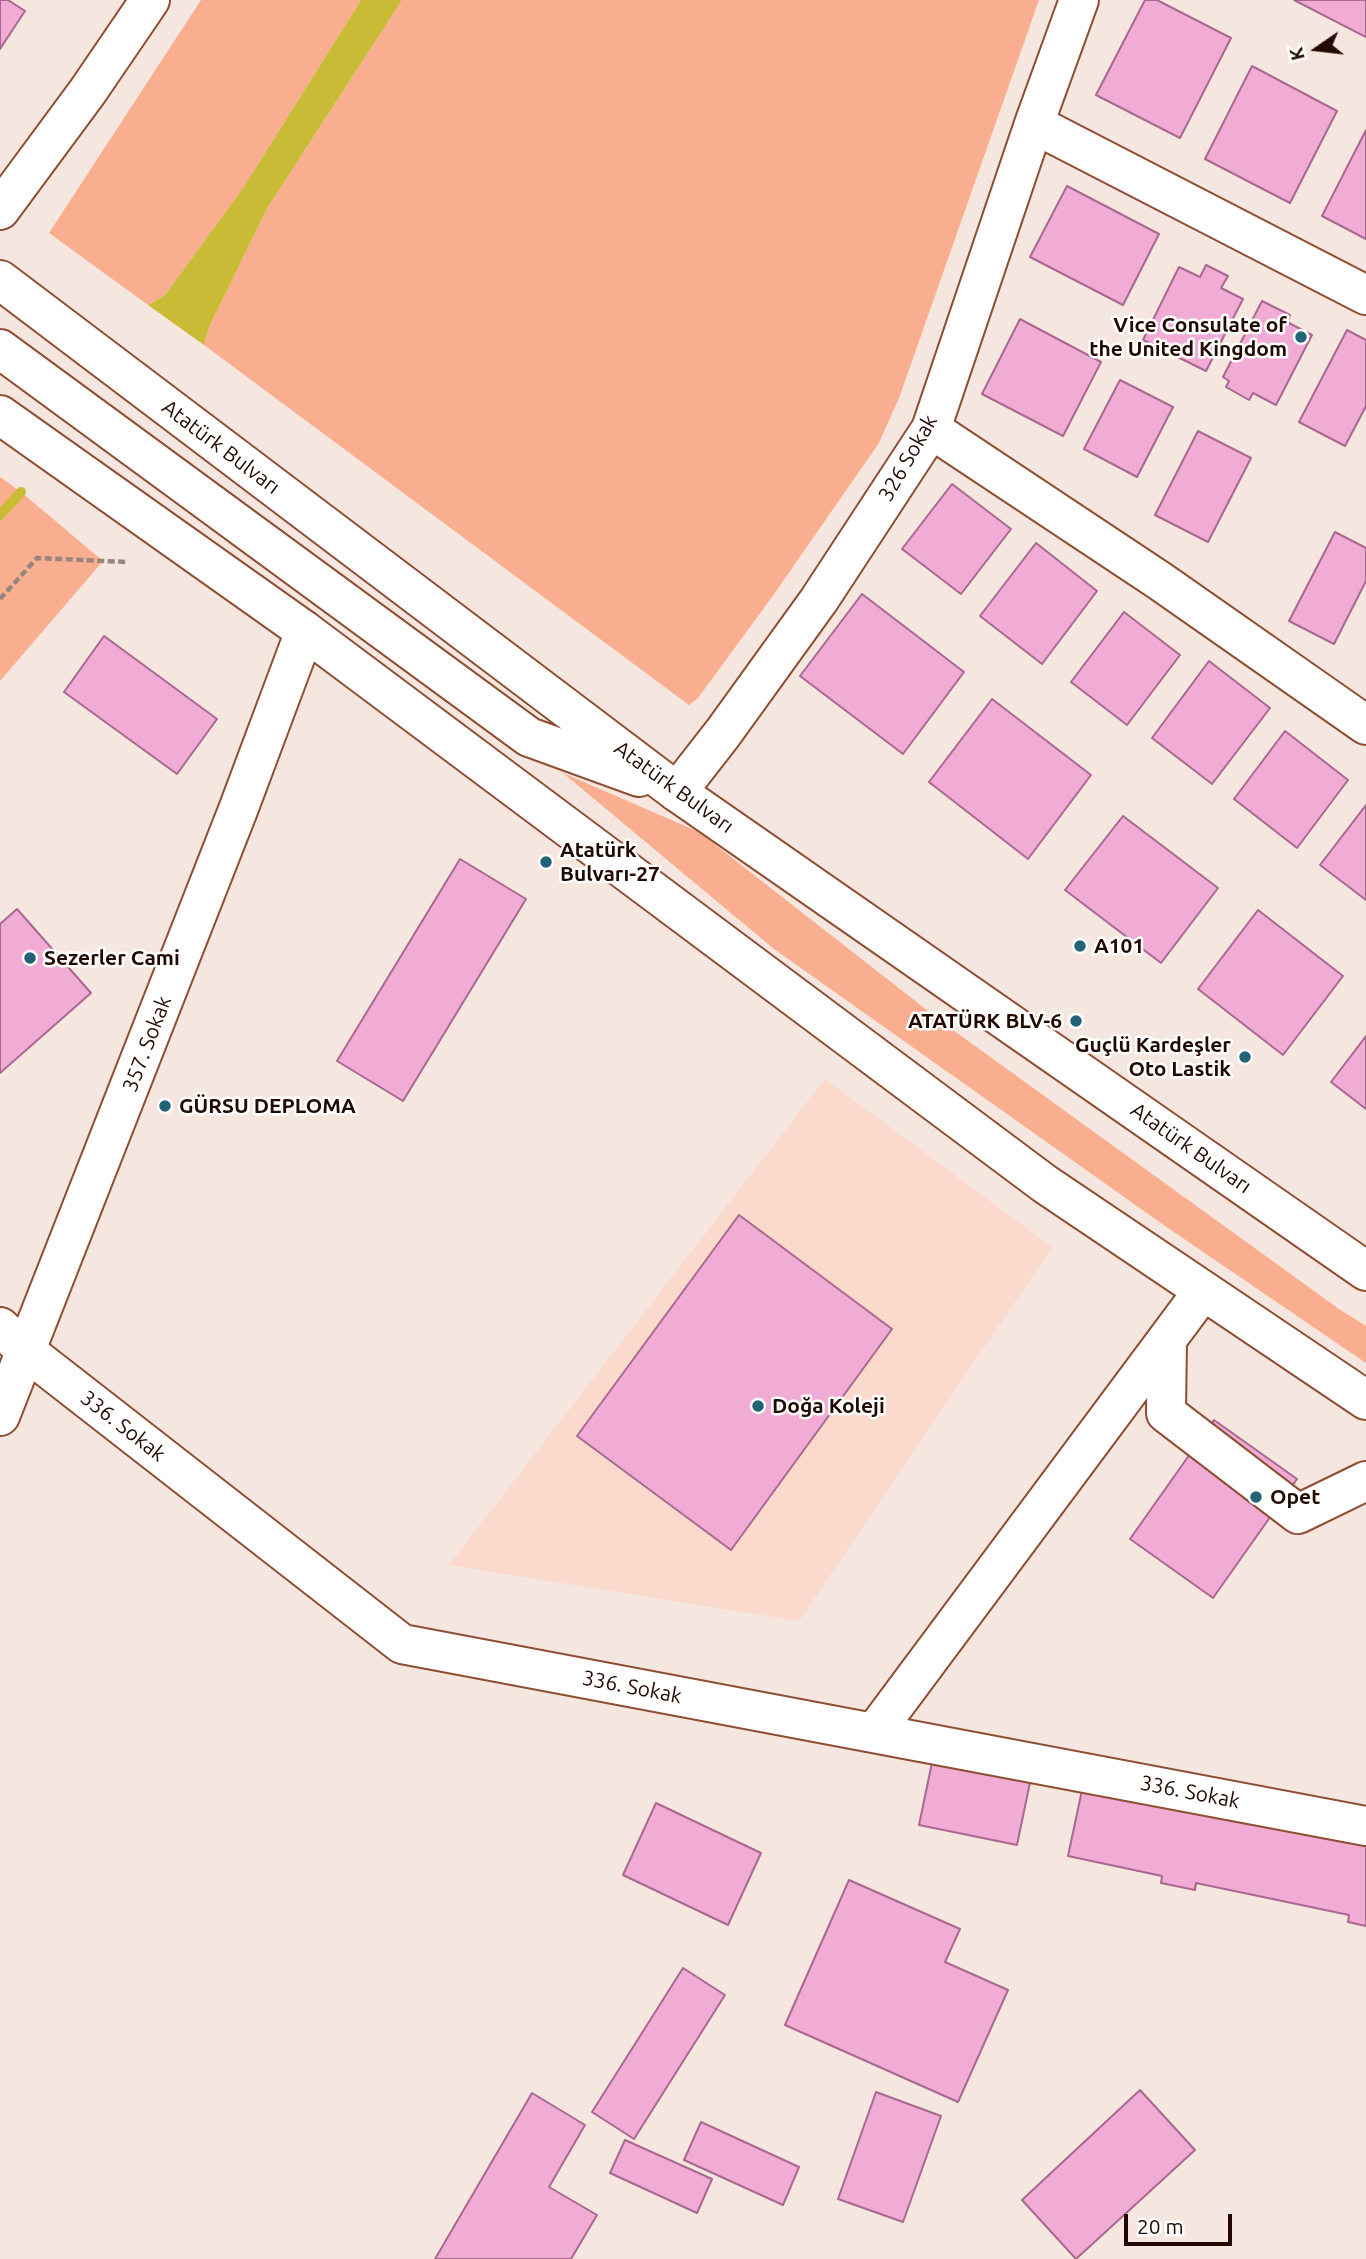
<!DOCTYPE html>
<html>
<head>
<meta charset="utf-8">
<style>
  body { margin:0 }
  #map { position:relative; width:1366px; height:2259px; overflow:hidden; background:#f5e6df; font-family:Ubuntu,sans-serif }
  canvas { display:block }
  .north { position:absolute; left:1282px; top:14px; width:70px; height:70px; -webkit-text-stroke:5px #fff; paint-order:stroke; rotate:256deg; font-size:19px; font-weight:700; line-height:28px; text-align:center; color:#220901 }
  .north::after { content:''; display:block; margin:auto; width:24px; height:32px; background:#220901; clip-path:polygon(50% 0,100% 100%,50% 72%,0 100%) }
  .scale { position:absolute; left:1124px; top:2214px; width:108px; height:32px; box-sizing:border-box; border:4px solid #220901; border-top:0; padding-left:9px; font-size:21px; line-height:24px; white-space:nowrap; color:#220901; -webkit-text-stroke:5px #fff; paint-order:stroke }
</style>
</head>
<body>
<div id="map">
<canvas width="1366" height="2259"></canvas>
<div class="north">K</div>
<div class="scale">20 m</div>
</div>
<script>
const ctx = document.querySelector('canvas').getContext('2d');
ctx.lineJoin = 'round';
function paint(path, color) {
  ctx.fillStyle = color;
  ctx.fill(path, 'evenodd');
}
function toPath(rows) {
  const path = new Path2D();
  for (const r of rows) {
    path.moveTo(r[0], r[1]);
    for (let i = 2; i < r.length; i += 2) path.lineTo(r[i], r[i + 1]);
  }
  return path;
}
function trace(path, color, width, dash) {
  ctx.strokeStyle = color;
  ctx.lineWidth = width;
  ctx.lineCap = dash ? 'butt' : 'round';
  ctx.setLineDash(dash || []);
  ctx.stroke(path);
}
function label(font, color, halo, rows, align = 'center') {
  ctx.font = font + ' Ubuntu,sans-serif';
  ctx.lineWidth = 5;
  ctx.setLineDash([]);
  ctx.textBaseline = 'middle';
  ctx.strokeStyle = halo;
  ctx.fillStyle = color;
  for (const [text, x, y, turn = 0] of rows) {
    ctx.save();
    ctx.translate(x, y);
    ctx.rotate((+turn || 0) * Math.PI / 180);
    ctx.textAlign = isNaN(turn) ? turn : align;
    if (halo) ctx.strokeText(text, 0, 0);
    ctx.fillText(text, 0, 0);
    ctx.restore();
  }
}
const built = toPath([
  [825,1079,1052,1247,799,1621,449,1565]
]);
const green = toPath([
  [201,0,361,0,243,188,165,295,148,305,49,233],
  [402,0,1039,0,899,398,879,443,772,597,698,698,689,705,204,345,209,327,268,207],
  [0,477,21,492,103,561,0,681],
  [563,773,699,832,946,1025,1339,1309,1366,1326,1366,1363,1168,1228,774,949]
]);
const water = toPath([
  [361,0,402,0,268,207,209,327,204,345,148,305,165,295,243,188]
]);
const stream = toPath([
  [0,515,21,492]
]);
const building = toPath([
  [0,0,8,0,25,11,0,49,0,0],
  [1145,0,1157,0,1231,38,1180,138,1096,95,1145,0],
  [1294,0,1366,0,1366,37,1294,0],
  [1252,66,1337,111,1290,203,1205,159,1252,66],
  [1366,130,1366,239,1322,216,1366,130],
  [1067,186,1159,234,1123,305,1030,257,1067,186],
  [1206,265,1228,276,1221,288,1243,299,1206,371,1143,340,1179,267,1200,277,1206,265],
  [1262,301,1290,315,1287,322,1312,335,1276,405,1253,393,1249,400,1226,387,1229,381,1223,377,1262,301],
  [1020,319,1101,362,1063,436,982,394,1020,319],
  [1347,330,1366,340,1366,406,1345,446,1299,422,1347,330],
  [1120,380,1173,407,1137,477,1084,449,1120,380],
  [1198,431,1251,458,1208,542,1155,515,1198,431],
  [952,484,1011,529,961,594,902,549,952,484],
  [1335,532,1366,548,1366,581,1334,644,1289,621,1335,532],
  [1036,543,1097,591,1042,664,980,616,1036,543],
  [862,594,964,672,903,754,800,676,862,594],
  [1124,612,1180,655,1127,725,1071,682,1124,612],
  [104,636,217,719,177,774,64,692,104,636],
  [1209,661,1270,708,1212,784,1152,738,1209,661],
  [992,699,1091,775,1028,859,929,782,992,699],
  [1285,731,1348,780,1297,848,1234,799,1285,731],
  [1366,805,1366,900,1320,865,1366,805],
  [1123,816,1218,888,1161,963,1065,890,1123,816],
  [460,859,526,899,403,1101,337,1061,460,859],
  [17,909,91,993,0,1073,0,924,17,909],
  [1258,910,1343,976,1283,1055,1198,989,1258,910],
  [1366,1036,1366,1109,1331,1082,1366,1036],
  [739,1215,892,1329,731,1550,577,1436,739,1215],
  [1214,1420,1297,1479,1213,1598,1130,1539,1214,1420],
  [934,1753,1032,1773,1017,1845,919,1825,934,1753],
  [1085,1776,1366,1836,1366,1926,1348,1922,1349,1915,1196,1883,1195,1890,1161,1883,1162,1876,1068,1856,1085,1776],
  [656,1803,761,1853,728,1925,623,1875,656,1803],
  [849,1880,960,1929,945,1962,1008,1990,958,2102,785,2025,849,1880],
  [683,1968,725,1995,634,2139,592,2112,683,1968],
  [1140,2090,1195,2150,1076,2259,1022,2200,1140,2090],
  [876,2092,941,2116,903,2222,838,2199,876,2092],
  [532,2093,585,2125,549,2187,597,2215,571,2259,435,2259,532,2093],
  [701,2122,799,2167,783,2205,684,2160,701,2122],
  [625,2140,712,2179,697,2213,610,2173,625,2140]
]);
const path = toPath([
  [0,599,37,558,127,562]
]);
const minor = toPath([
  [1034,124,1366,295],
  [0,210,88,91,150,0],
  [931,429,1160,581,1366,725],
  [677,792,723,733,819,600,931,429,1034,124,1079,0],
  [0,1327,26,1351,402,1644,1366,1826],
  [1167,1340,1166,1413,1298,1514,1366,1481],
  [0,1416,238,810,305,631],
  [874,1733,1203,1291]
]);
const major = toPath([
  [0,280,677,792,1366,1271],
  [0,349,529,737,639,777],
  [0,415,305,631,1045,1184,1366,1400]
]);
const markers = [
  [1301,337,7,"#236378"],
  [546,862,7,"#236378"],
  [1080,946,7,"#236378"],
  [30,958,7,"#236378"],
  [1076,1021,7,"#236378"],
  [1245,1057,7,"#236378"],
  [165,1106,7,"#236378"],
  [758,1406,7,"#236378"],
  [1256,1497,7,"#236378"]
];
const poiNames = [
  ["Vice Consulate of",1287,325,"right"],
  ["the United Kingdom",1287,349,"right"],
  ["Atatürk",560,850],
  ["Bulvarı-27",560,874],
  ["A101",1094,946],
  ["Sezerler Cami",44,958],
  ["ATATÜRK BLV-6",1062,1021,"right"],
  ["Guçlü Kardeşler",1231,1045,"right"],
  ["Oto Lastik",1231,1069,"right"],
  ["GÜRSU DEPLOMA",179,1106],
  ["Doğa Koleji",772,1406],
  ["Opet",1270,1497]
];
const streetNames = [
  ["Atatürk Bulvarı",221,447,37],
  ["326 Sokak",908,458,-60],
  ["Atatürk Bulvarı",674,787,36],
  ["357. Sokak",147,1044,-69],
  ["Atatürk Bulvarı",1191,1148,35],
  ["336. Sokak",123,1426,38],
  ["336. Sokak",632,1687,11],
  ["336. Sokak",1190,1792,11]
];
paint(built, '#fbd9cc');
paint(green, '#f9ae90');
paint(water, '#c9bb35');
trace(stream, '#c9bb35', 10);
paint(building, '#f1acd5');
trace(building, '#a8688f', 2);
trace(minor, '#8f4e33', 42);
trace(major, '#8f4e33', 42);
trace(path, '#98857d', 4.5, [7, 3.5]);
trace(minor, '#fff', 38);
trace(major, '#fff', 38);
for (const [x, y, r, color] of markers) {
  const dot = new Path2D();
  dot.arc(x, y, r, 0, 2 * Math.PI);
  ctx.fillStyle = color;
  ctx.fill(dot);
  trace(dot, '#fff', 2.5);
}
label('bold 21px', '#220901', '#fff', poiNames, 'left');
label('21px', '#220901', '#fff', streetNames);
</script>
</body>
</html>
